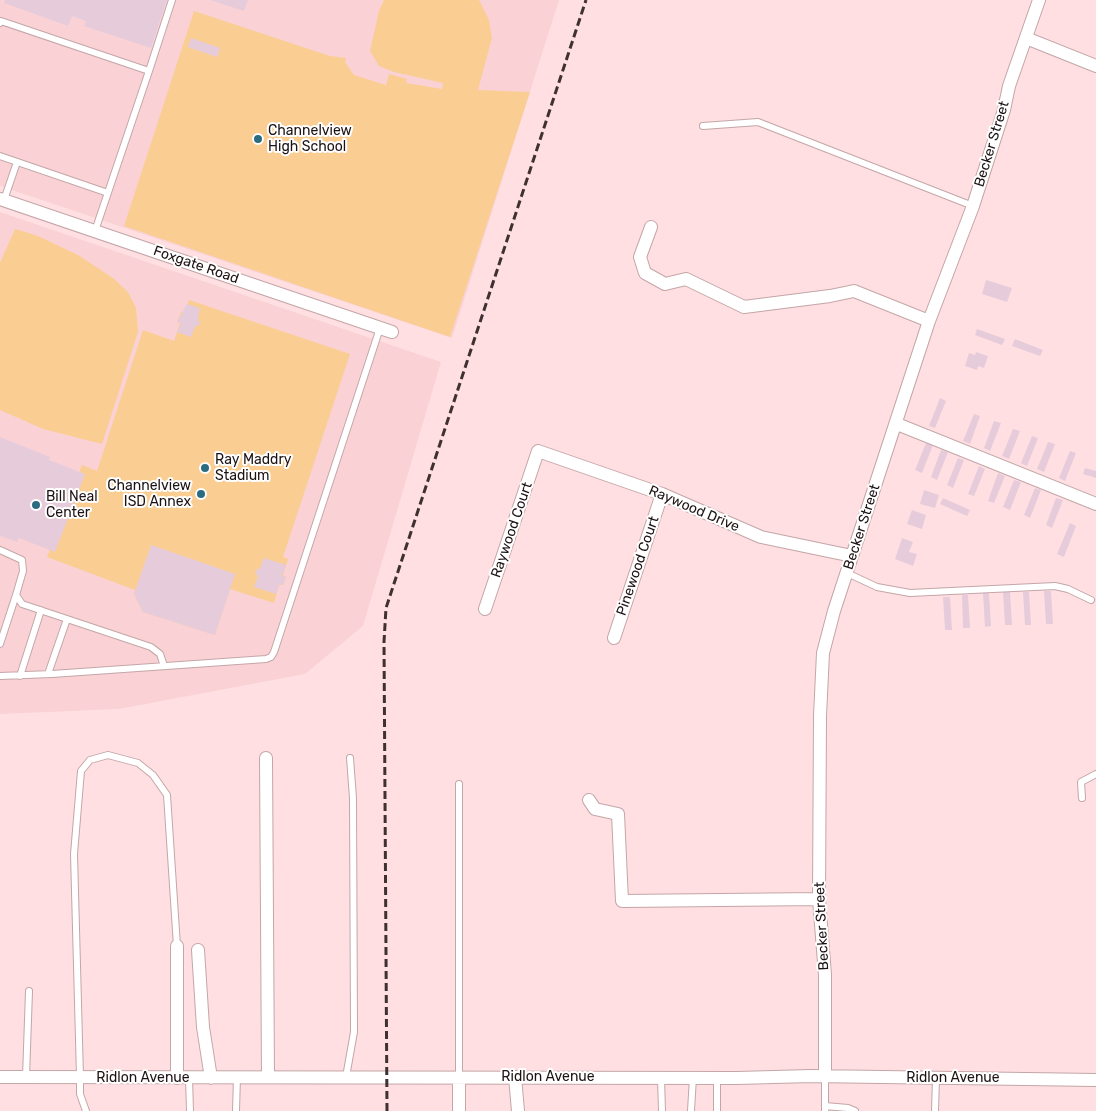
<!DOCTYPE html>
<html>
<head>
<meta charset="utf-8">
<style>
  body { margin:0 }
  canvas { display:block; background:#ffdfe1 }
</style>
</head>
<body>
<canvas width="1096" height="1111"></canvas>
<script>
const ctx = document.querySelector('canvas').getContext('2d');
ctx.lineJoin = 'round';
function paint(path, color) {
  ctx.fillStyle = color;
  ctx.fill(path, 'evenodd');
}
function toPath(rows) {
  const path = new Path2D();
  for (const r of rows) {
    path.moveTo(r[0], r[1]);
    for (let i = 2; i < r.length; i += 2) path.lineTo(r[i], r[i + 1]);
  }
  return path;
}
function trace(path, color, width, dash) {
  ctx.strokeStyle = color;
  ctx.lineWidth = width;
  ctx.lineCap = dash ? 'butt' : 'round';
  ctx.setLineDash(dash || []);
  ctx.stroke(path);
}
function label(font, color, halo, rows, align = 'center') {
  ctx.font = font + ' Rubik,sans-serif';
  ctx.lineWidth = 4;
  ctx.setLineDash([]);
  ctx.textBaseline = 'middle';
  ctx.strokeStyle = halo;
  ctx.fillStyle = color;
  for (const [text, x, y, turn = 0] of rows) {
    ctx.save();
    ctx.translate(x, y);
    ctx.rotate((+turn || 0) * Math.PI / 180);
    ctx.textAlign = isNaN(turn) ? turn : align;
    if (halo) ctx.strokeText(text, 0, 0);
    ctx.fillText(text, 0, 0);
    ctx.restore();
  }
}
const built = toPath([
  [0,0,559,0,452,338,0,186],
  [0,212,441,362,363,626,305,674,119,709,0,714]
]);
const green = toPath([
  [384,0,479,0,489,20,492,38,478,90,530,92,450,337,124,226,194,11,330,56,346,58,345,62,354,75,386,85,389,74,407,79,406,83,442,89,443,83,394,72,379,66,370,51,379,11],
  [15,229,38,236,78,255,113,278,128,292,136,308,138,332,102,444,43,429,0,410,0,263],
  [189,300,350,354,283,557,288,559,283,575,286,577,283,585,279,585,274,603,230,589,215,635,143,612,134,594,135,590,47,557,82,465,97,471,143,330,174,341,180,323,177,322,181,312,184,313]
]);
const building = toPath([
  [5,0,167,0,151,48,84,26,86,21,72,16,68,26,4,3],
  [210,0,248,0,244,11],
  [191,38,220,48,217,57,188,47],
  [986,280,1012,288,1007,302,982,294],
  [187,304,200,308,198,318,200,324,195,327,191,337,177,332,181,323,177,322],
  [977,329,1005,339,1002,345,975,335],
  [1015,339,1043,350,1040,356,1012,346],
  [976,352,988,356,984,368,978,366,977,370,965,366,969,353,975,355],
  [940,398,946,401,935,428,929,426],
  [974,414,980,416,970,444,963,441],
  [994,421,1001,423,990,451,984,448],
  [1013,429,1020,431,1009,459,1002,456],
  [1032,436,1038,438,1027,466,1021,463],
  [0,437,50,457,49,460,85,474,55,552,19,538,17,542,0,536],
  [1048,442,1055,444,1044,472,1037,469],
  [926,443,933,445,922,473,915,470],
  [941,450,948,452,937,480,931,477],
  [1070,451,1076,453,1065,481,1059,478],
  [958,458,964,460,953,488,947,485],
  [979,466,985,469,974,496,968,494],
  [1085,468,1096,471,1096,478,1083,474],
  [998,473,1005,476,994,503,988,501],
  [1014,480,1021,482,1010,510,1003,507],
  [1035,488,1041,490,1030,518,1024,515],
  [924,490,939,495,935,508,920,504],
  [943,498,970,510,967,516,940,504],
  [1056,498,1063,500,1052,528,1046,525],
  [912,510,926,515,922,529,907,524],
  [1070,523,1076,526,1064,557,1057,554],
  [902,538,913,542,909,552,917,554,913,566,895,559],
  [151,545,235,574,215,635,143,612,134,594],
  [264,558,286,565,282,576,286,577,283,585,280,584,276,594,254,587,258,577,255,571,260,568],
  [1044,591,1051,591,1053,624,1046,624],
  [1003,592,1010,592,1012,625,1005,625],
  [1023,592,1029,592,1031,625,1025,625],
  [983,593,989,593,991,626,985,627],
  [962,595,968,595,970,628,963,628],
  [943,597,950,597,952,630,945,630]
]);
const lane = toPath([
  [0,23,1,21,149,71,95,231],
  [149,71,172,0],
  [703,126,758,122,973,206],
  [0,156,108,193],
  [4,200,17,162],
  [0,550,22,560,23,571,16,595,22,604,151,647,160,654,164,666],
  [847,573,877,587,910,593,1055,586,1068,589,1091,600],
  [0,644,16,595],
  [48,674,67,619],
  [0,676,52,674,266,659,271,657,274,652,380,328],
  [20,676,41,610],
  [1082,798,1081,782,1096,774],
  [26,1077,29,991],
  [346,1077,354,1032,353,798,350,758],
  [459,1077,459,784],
  [825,1077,825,1111],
  [189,1078,190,1111],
  [661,1078,662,1111],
  [825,1106,848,1108,855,1111],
  [86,1111,80,1094,80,1077,74,854,81,771,90,760,108,755,138,763,153,775,167,795,177,946],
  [236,1111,237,1077],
  [691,1111,693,1077],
  [717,1111,717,1078],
  [935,1111,936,1078]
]);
const street = toPath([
  [1026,38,1096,66],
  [0,199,392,332],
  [651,227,640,257,645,273,665,284,686,279,744,307,830,296,854,291,929,321],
  [897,424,1096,504],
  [485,609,538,451,662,494,761,537,852,556],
  [614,638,662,494],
  [266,758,268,1077],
  [589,800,595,809,618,814,622,901,819,899],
  [177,946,177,1078],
  [198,950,203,1027,211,1078],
  [0,1077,737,1078,811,1076,1096,1080],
  [459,1077,459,1111],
  [515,1077,518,1111],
  [825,1077,825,975,819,899,820,716,823,653,834,611,929,321,973,206,1004,110,1009,86,1039,0]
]);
const rail = toPath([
  [387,1111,384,642,386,608,586,0]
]);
const markers = [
  [258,139,5,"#2c6c80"],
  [205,468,5,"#2c6c80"],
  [201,494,5,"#2c6c80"],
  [36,505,5,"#2c6c80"]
];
const poiNames = [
  ["Channelview",268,131],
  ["High School",268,147],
  ["Ray Maddry",215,460],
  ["Stadium",215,476],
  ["Channelview",191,486,"right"],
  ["ISD Annex",191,502,"right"],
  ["Bill Neal",46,497],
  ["Center",46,513]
];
const streetNames = [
  ["Becker Street",992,144,-73],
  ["Foxgate Road",196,265,19],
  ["Raywood Drive",694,509,23],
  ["Becker Street",862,527,-72],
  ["Raywood Court",512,530,-71],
  ["Pinewood Court",638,566,-71],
  ["Becker Street",822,926,-93],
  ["Ridlon Avenue",548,1077],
  ["Ridlon Avenue",143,1078],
  ["Ridlon Avenue",953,1078]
];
paint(built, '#fad2d5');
paint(green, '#facd93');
paint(building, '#e6cbdb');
trace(lane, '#c4a6a8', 8);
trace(street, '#c4a6a8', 14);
trace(lane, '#fff', 6);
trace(street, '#fff', 12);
trace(rail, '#3f3132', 3, [8, 4]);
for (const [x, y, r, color] of markers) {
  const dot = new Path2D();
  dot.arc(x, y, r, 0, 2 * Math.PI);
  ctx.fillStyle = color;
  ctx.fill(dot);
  trace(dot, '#fff', 2);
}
label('14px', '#1d1213', '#fff', poiNames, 'left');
label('14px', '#1d1213', '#fff', streetNames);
</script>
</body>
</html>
